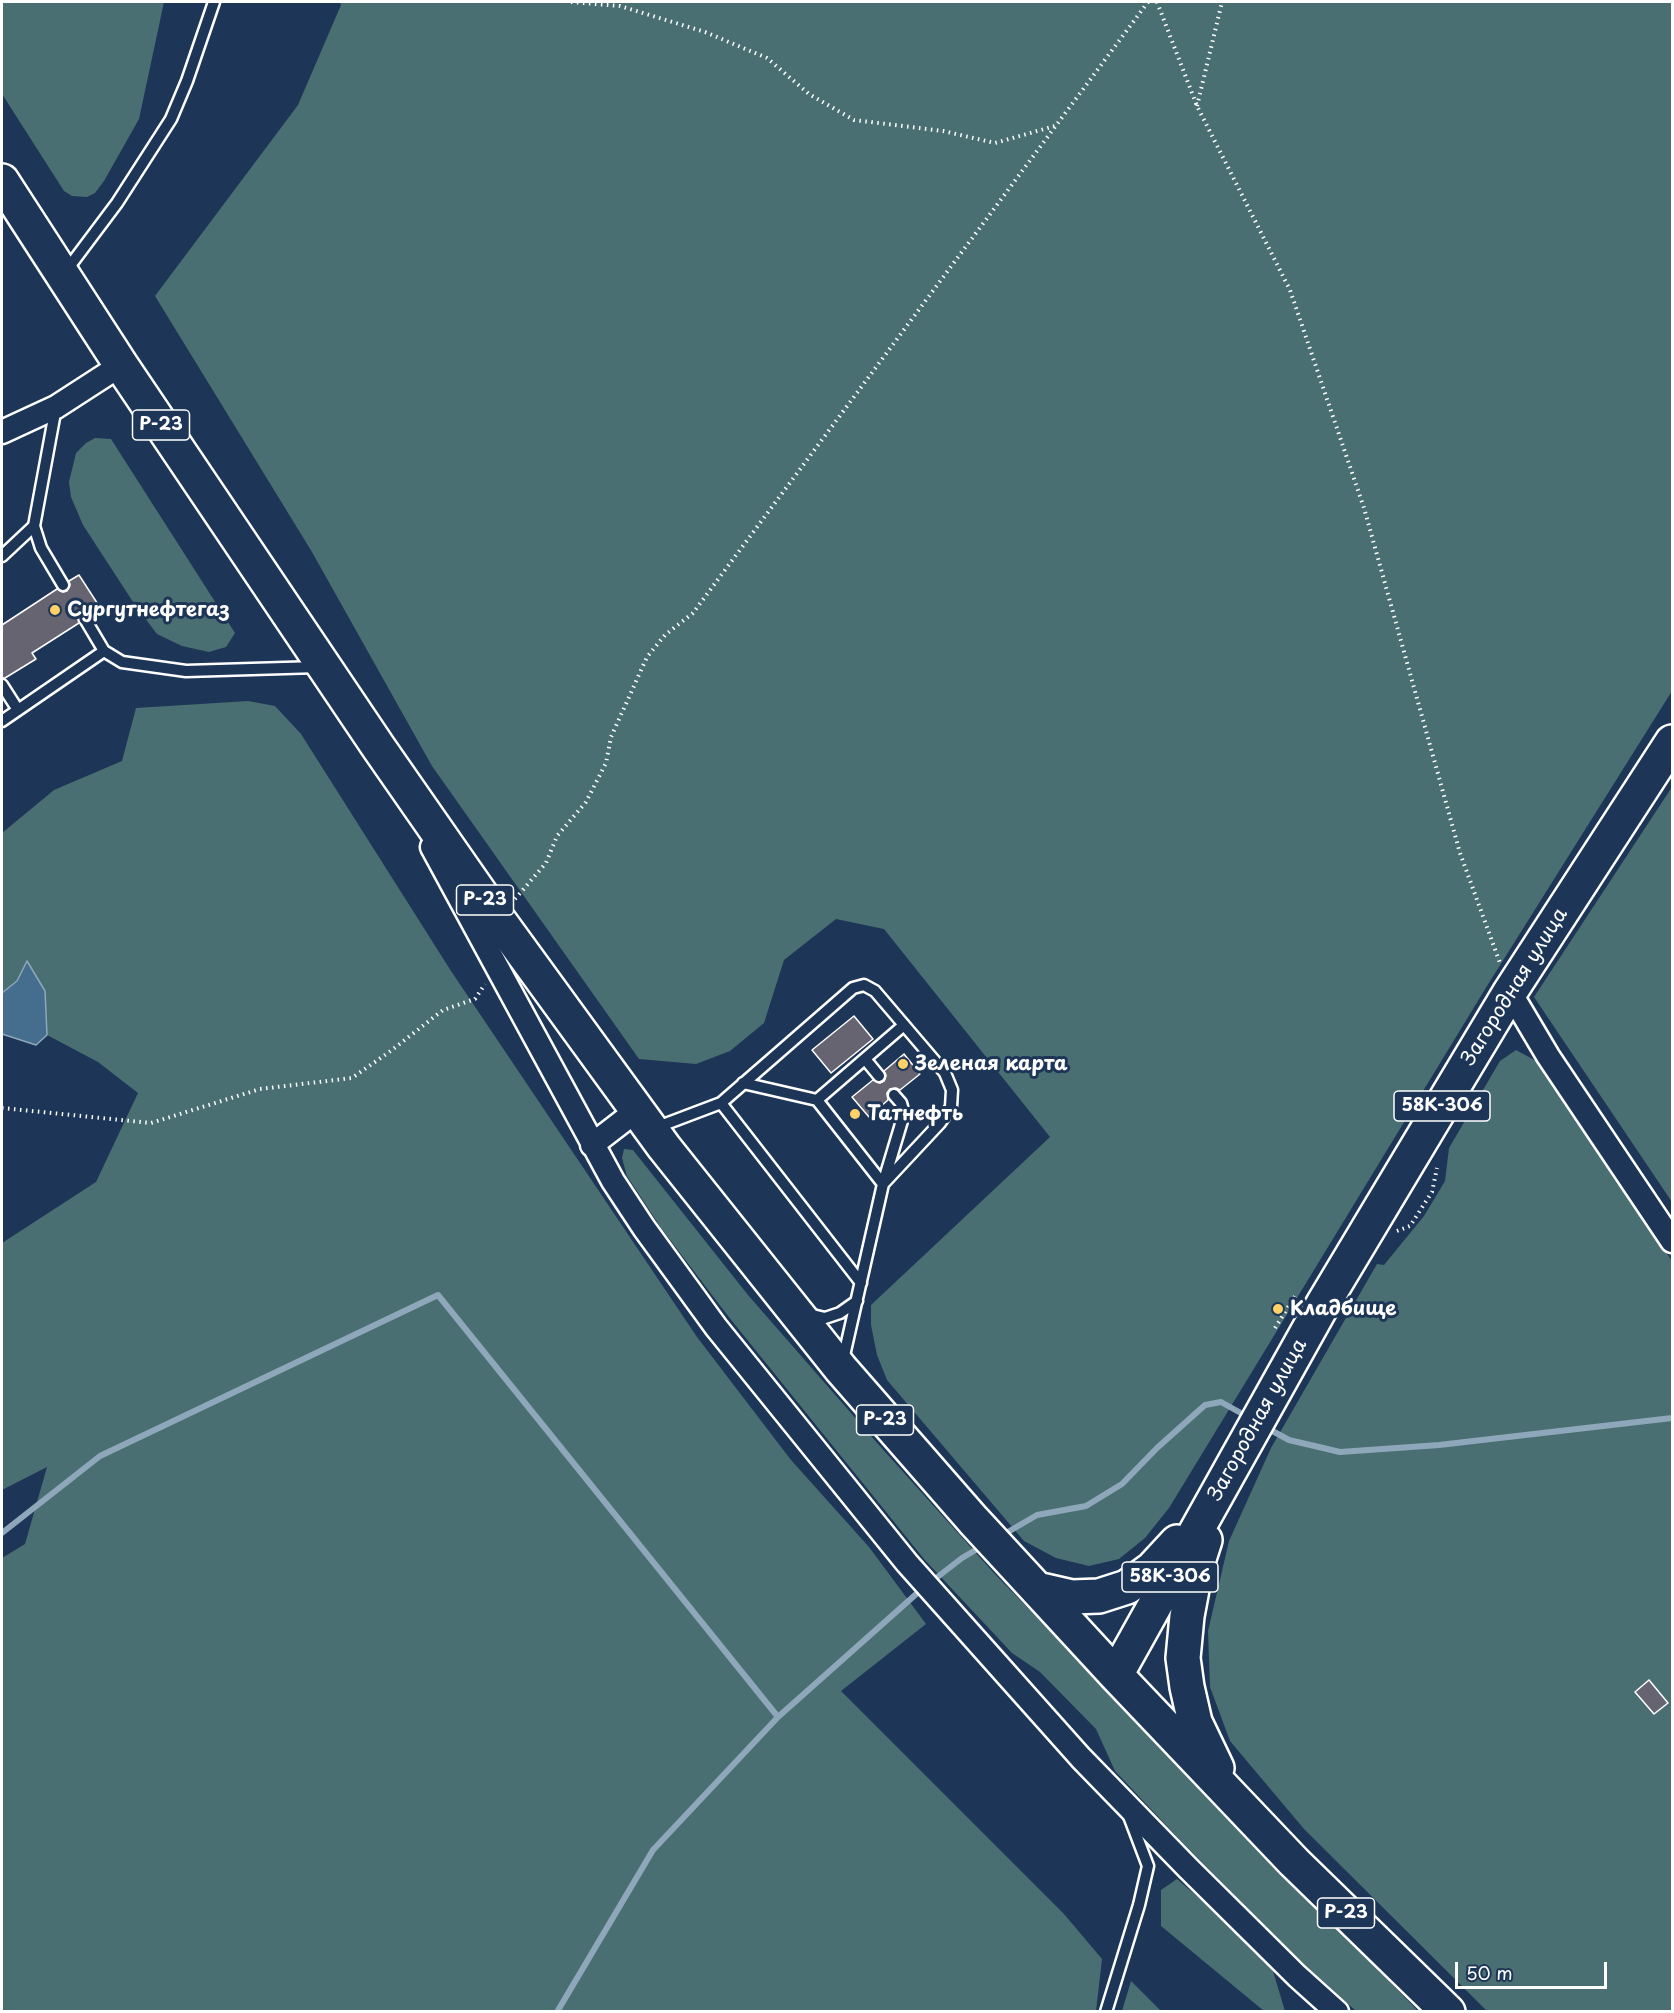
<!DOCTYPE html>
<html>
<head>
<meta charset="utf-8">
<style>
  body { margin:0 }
  #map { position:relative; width:1674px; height:2013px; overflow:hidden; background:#1d3557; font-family:"Playpen Sans",sans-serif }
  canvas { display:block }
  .frame { position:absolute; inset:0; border:3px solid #fff; pointer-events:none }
  .scale { position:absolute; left:1455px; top:1962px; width:152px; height:27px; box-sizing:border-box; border:3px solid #fff; border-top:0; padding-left:8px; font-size:18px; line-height:21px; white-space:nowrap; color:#fff; -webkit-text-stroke:4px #1d3557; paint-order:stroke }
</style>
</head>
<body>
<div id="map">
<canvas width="1674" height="2013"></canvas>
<div class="frame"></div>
<div class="scale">50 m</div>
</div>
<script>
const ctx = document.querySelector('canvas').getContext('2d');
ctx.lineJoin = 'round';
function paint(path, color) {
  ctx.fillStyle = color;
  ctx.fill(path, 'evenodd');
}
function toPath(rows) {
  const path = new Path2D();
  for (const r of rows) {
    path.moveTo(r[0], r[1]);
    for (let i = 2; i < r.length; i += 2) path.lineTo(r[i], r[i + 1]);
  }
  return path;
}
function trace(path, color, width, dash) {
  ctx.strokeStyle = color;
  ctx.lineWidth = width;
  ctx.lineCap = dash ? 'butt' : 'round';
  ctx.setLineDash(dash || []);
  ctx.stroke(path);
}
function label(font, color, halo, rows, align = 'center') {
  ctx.font = font + ' "Playpen Sans",sans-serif';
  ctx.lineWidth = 6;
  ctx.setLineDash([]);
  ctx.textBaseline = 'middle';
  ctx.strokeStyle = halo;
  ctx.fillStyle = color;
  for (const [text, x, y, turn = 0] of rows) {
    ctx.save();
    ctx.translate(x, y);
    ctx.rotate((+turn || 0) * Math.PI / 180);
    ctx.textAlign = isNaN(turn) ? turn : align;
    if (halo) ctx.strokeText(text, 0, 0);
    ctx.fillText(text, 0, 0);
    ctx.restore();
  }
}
const green = toPath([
  [2,2,164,2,139,119,104,181,95,193,87,197,72,196,64,191,2,94],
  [340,2,1672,2,1672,691,1487,986,1169,1508,1145,1538,1119,1559,1089,1566,1056,1558,1024,1541,887,1380,877,1355,871,1325,871,1305,1050,1137,884,929,836,919,784,960,764,1023,730,1051,696,1064,639,1059,432,766,312,552,155,296,298,105,341,5],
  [95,438,111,439,235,633,226,647,209,652,182,646,157,634,135,605,83,525,71,497,69,482,76,453,86,443],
  [248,701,275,706,301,734,451,971,697,1337,791,1460,869,1547,926,1624,841,1691,1064,1914,1102,1959,1096,2011,2,2011,2,1558,25,1544,47,1467,2,1490,2,1243,96,1182,138,1093,98,1062,47,1035,46,1025,24,967,17,981,2,993,2,833,54,790,122,761,136,708],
  [1672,787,1672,1202,1534,997],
  [1516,1050,1538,1062,1672,1261,1672,2011,1487,2011,1304,1829,1230,1741,1210,1687,1208,1631,1229,1541,1271,1448,1377,1264,1384,1265,1424,1216,1445,1181,1449,1148,1500,1061],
  [624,1149,633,1150,748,1295,878,1444,993,1572,1418,2011,1356,2011,1300,1961,1181,1841,1115,1771,1096,1729,1040,1672,1012,1653,924,1559,728,1316,661,1228,627,1176,622,1158],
  [1177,1879,1269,1958,1285,2011,1264,2011,1161,1926,1161,1890],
  [1131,1981,1161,2011,1122,2011]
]);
const water = toPath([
  [27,961,45,991,47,1035,36,1045,2,1034,2,993,17,981,27,961]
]);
const stream = toPath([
  [1265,1427,1289,1440,1340,1452,1439,1445,1672,1418],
  [2,1533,100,1456,438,1295,778,1717,923,1588],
  [1001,1536,1037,1515,1086,1506,1122,1484,1157,1448,1205,1405,1221,1402,1248,1417],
  [931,1582,962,1558,984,1545],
  [557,2012,653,1850,778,1717]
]);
const building = toPath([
  [79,575,101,609,91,615,85,612,81,613,78,619,79,623,32,653,36,659,5,678,2,678,2,625,57,589,63,592,67,591,70,585,69,581,79,575],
  [854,1016,873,1039,831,1073,812,1050,854,1016],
  [904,1054,920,1074,900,1090,896,1088,890,1089,887,1093,888,1100,869,1117,852,1097,873,1080,880,1083,884,1081,886,1075,884,1071,904,1054],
  [1649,1680,1668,1703,1654,1714,1635,1692,1649,1680]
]);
const path = toPath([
  [571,2,620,6,705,32,767,58,809,94,854,120,943,131,995,143,1055,126],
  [1157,2,1197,106,1290,290,1364,508,1460,853,1500,963],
  [1197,106,1222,2],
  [515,899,546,863,557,836,586,802,606,763,611,737,647,657,665,635,693,613,1148,2],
  [2,1108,151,1123,260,1089,352,1078,392,1050,443,1010,475,999,485,984],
  [1397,1231,1410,1226,1432,1192,1437,1168],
  [1275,1328,1295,1296]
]);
const lane = toPath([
  [66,271,117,203,171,119,187,81,214,2],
  [56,407,34,526,41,548,63,585],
  [2,556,34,526],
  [85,619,104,651,122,662,186,671,318,667],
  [2,685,18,710],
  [2,721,104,651],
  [865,1059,879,1076],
  [743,1083,817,1100,883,1184],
  [817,1100,904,1025],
  [721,1103,861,1283],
  [655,1128,721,1103,853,988,864,985,875,991,945,1073,952,1090,951,1107,940,1123,883,1184],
  [808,1314,825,1318,840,1313,857,1301],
  [843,1360,883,1184,904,1114,901,1103,894,1095],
  [1106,2012,1139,1905,1148,1866,1129,1816]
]);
const street = toPath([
  [2,432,56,407,121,365],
  [432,847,613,1181,644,1228,716,1327,907,1563,1081,1758,1188,1868,1297,1976,1337,2012],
  [1510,992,1548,1056,1672,1241],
  [592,1145,636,1111]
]);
const highway = toPath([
  [2,181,121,365,379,748,498,919,664,1147,841,1369,973,1520,1116,1675,1294,1862,1448,2012],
  [1205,1540,1196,1568,1187,1616,1183,1658,1187,1687,1195,1722,1217,1768],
  [1037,1589,1072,1597,1099,1596,1127,1587,1152,1569,1177,1542],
  [1116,1675,1323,1304,1510,992,1672,742]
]);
const markers = [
  [55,610,6,"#ffd166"],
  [903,1064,6,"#ffd166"],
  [855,1114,6,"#ffd166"],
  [1278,1309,6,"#ffd166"]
];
const shields = [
  [161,425,57],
  [485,900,57],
  [1442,1106,96],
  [885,1420,57],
  [1170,1577,96],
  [1346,1913,57]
];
const shieldNames = [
  ["Р-23",161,425],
  ["Р-23",485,900],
  ["58К-306",1442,1106],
  ["Р-23",885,1420],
  ["58К-306",1170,1577],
  ["Р-23",1346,1913]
];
const poiNames = [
  ["Сургутнефтегаз",67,610],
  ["Зеленая карта",915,1064],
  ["Татнефть",867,1114],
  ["Кладбище",1290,1309]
];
const streetNames = [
  ["Загородная улица",1515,987,-58],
  ["Загородная улица",1258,1420,-61]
];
paint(green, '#4a6f72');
paint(water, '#456d8d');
trace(water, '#8fa7bb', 1.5);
trace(stream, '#8fa7bb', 6);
paint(building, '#676472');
trace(building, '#fff', 1.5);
trace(lane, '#fff', 15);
trace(street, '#fff', 27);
trace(highway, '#fff', 38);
trace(path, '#fff', 4, [1.5, 4.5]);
trace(lane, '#1d3557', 10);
trace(street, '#1d3557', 22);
trace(highway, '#1d3557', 33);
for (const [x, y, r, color] of markers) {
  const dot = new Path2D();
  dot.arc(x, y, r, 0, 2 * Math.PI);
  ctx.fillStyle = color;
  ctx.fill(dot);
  trace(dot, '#1d3557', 2);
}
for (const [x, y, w] of shields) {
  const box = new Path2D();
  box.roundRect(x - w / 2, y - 15, w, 30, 4.5);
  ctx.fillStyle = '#1d3557';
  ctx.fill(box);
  trace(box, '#fff', 1.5);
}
label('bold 18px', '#fff', null, shieldNames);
label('bold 20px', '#fff', '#1d3557', poiNames, 'left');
label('20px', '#fff', '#1d3557', streetNames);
</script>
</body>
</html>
